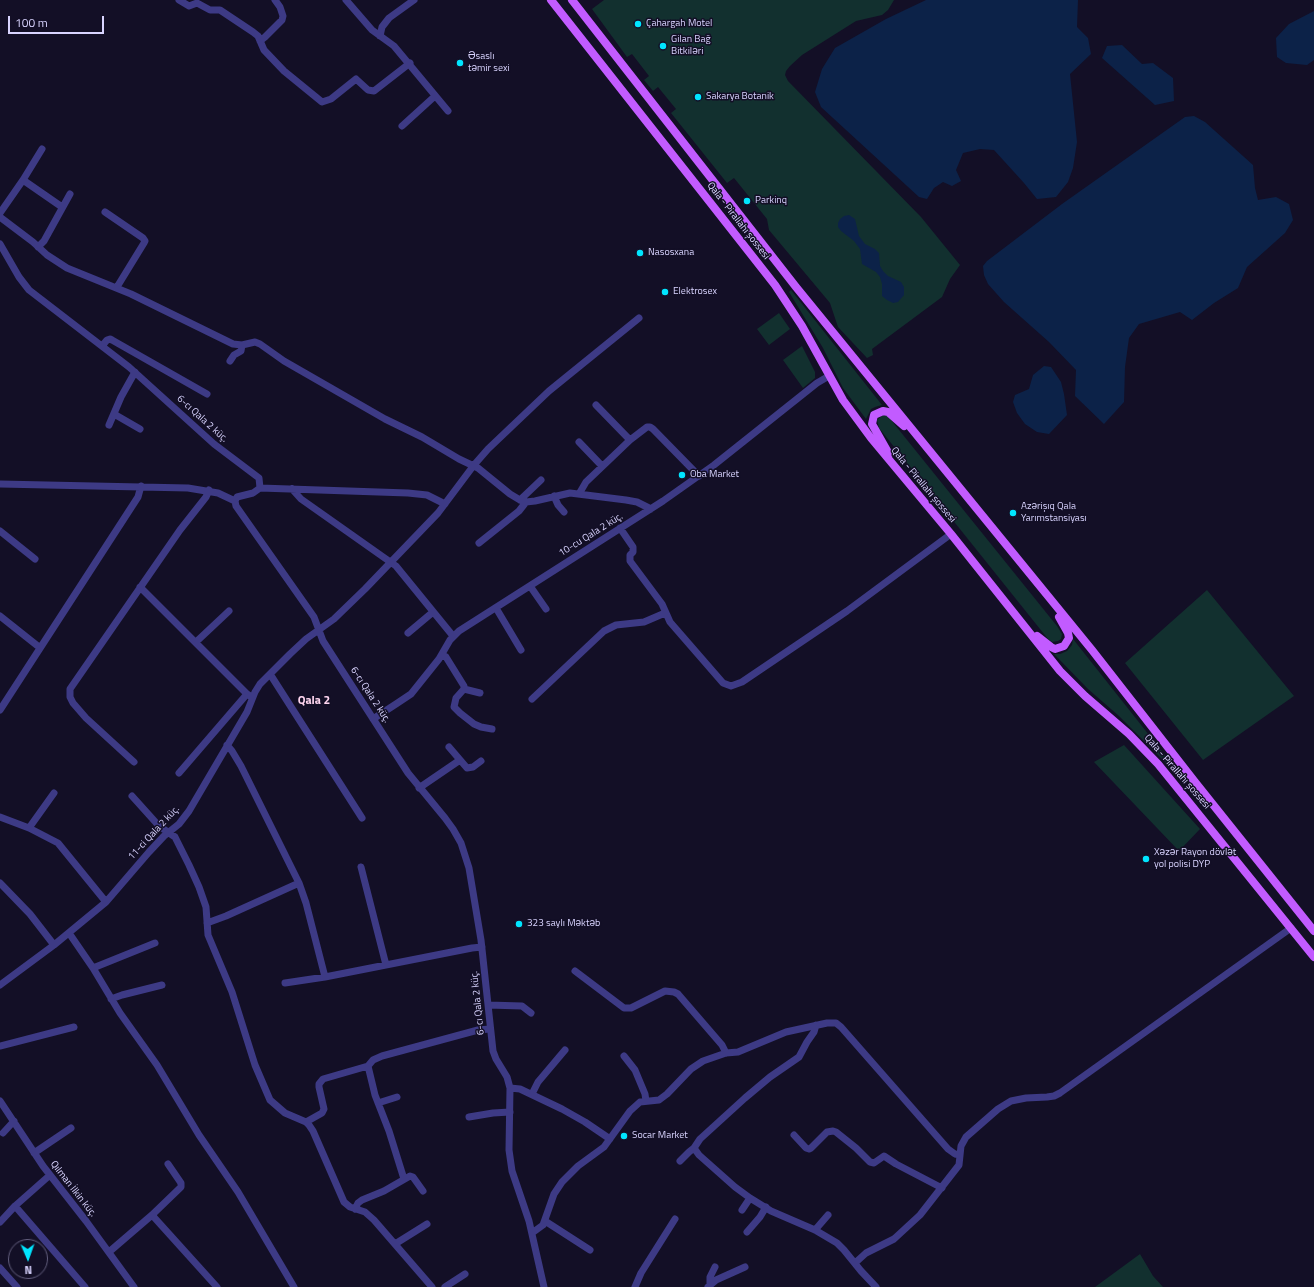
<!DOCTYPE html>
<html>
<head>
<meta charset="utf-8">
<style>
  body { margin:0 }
  #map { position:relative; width:1314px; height:1287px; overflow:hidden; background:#130f26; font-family:"Titillium Web",sans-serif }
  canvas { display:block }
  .north { position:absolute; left:8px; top:1239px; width:40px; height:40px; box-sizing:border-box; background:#130f26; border:1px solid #625e7d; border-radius:50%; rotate:178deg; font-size:11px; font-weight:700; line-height:16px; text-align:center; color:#d9d4ff }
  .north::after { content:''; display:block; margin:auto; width:14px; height:18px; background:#00e5ff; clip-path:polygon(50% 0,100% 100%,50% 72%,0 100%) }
  .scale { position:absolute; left:8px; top:16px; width:96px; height:18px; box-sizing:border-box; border:2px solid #d9d4ff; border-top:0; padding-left:5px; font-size:12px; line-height:14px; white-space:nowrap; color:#d9d4ff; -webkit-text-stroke:3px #130f26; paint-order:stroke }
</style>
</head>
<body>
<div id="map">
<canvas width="1314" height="1287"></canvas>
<div class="north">N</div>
<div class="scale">100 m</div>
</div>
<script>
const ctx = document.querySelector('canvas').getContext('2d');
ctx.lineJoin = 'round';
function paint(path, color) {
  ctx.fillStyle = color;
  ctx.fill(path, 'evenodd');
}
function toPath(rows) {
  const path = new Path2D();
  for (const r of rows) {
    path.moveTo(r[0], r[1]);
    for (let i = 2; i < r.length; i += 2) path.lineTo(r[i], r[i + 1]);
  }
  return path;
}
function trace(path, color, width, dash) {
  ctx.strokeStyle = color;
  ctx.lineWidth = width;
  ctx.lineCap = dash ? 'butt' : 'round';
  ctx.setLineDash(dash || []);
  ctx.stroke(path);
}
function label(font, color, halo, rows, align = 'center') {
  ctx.font = font + ' "Titillium Web",sans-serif';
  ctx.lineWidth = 3;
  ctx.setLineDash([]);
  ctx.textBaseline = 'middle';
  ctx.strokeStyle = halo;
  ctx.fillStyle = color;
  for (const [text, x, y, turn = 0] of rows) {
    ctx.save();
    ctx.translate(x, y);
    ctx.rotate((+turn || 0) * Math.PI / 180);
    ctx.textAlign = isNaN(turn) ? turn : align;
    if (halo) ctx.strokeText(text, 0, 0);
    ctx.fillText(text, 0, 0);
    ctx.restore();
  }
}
const green = toPath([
  [604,0,894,0,888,10,882,15,856,21,802,55,790,66,786,71,785,75,788,81,921,217,960,265,950,279,942,297,872,349,873,355,867,358,838,327,830,303,769,230,767,219,734,178,727,183,671,113,676,109,658,87,653,91,644,80,649,76,632,54,627,57,592,9],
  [791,290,882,405,875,407,871,409,866,419,843,388,823,348,789,292],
  [779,313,790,329,769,345,757,329],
  [802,346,815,372,815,378,803,388,783,360],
  [883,415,887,416,891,420,1057,626,1062,634,1061,639,1058,641,1052,642,1048,639,879,428,877,420],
  [1207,590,1294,696,1203,760,1125,663],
  [1073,639,1172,764,1169,766,1119,716,1088,689,1054,654,1060,654,1067,651,1072,645],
  [1124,745,1200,829,1179,851,1094,762],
  [1140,1254,1153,1276,1163,1287,1095,1287]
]);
const water = toPath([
  [926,0,1078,0,1077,27,1088,38,1091,54,1070,74,1077,142,1073,168,1068,182,1056,197,1037,199,1024,183,994,150,980,149,963,153,956,170,961,181,952,186,943,182,934,188,927,199,919,197,821,107,815,92,822,69,835,48,886,19],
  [1314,11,1314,60,1307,65,1286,63,1277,57,1276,38,1289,24],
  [1122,45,1142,64,1153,63,1173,78,1174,101,1155,105,1102,58,1107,46],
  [1194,116,1205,122,1253,165,1255,188,1258,200,1276,197,1289,204,1293,220,1285,233,1247,267,1238,288,1214,303,1192,320,1180,312,1139,324,1129,338,1125,367,1124,402,1104,424,1075,396,1076,370,1049,342,1004,302,988,284,984,275,983,266,987,261,1062,204,1185,117],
  [849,215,855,219,859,236,865,244,875,249,879,253,880,266,883,271,888,276,901,282,904,287,904,295,898,302,893,303,887,300,882,296,882,284,880,277,876,272,862,264,860,249,854,241,841,231,838,227,838,223,840,219,844,216],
  [1044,366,1051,367,1061,382,1064,394,1067,415,1049,434,1037,432,1025,424,1017,413,1013,402,1015,395,1029,389,1033,375]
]);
const minor = toPath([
  [179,0,189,6,197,3,210,10,220,10,253,32,258,36,264,50,284,71,322,102,331,99,356,79,368,90,374,91,410,63],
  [346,0,372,30,394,46,448,111],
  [380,36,382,27,389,18,414,0],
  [260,41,265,37,282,20,283,16,280,7,275,0],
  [402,126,435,96],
  [23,180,62,207],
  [105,212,143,238,145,241,144,243,117,287],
  [0,213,23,180,42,149],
  [0,217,33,242,47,255,67,268,131,294,233,344,242,345,255,342,260,344,284,361,385,419,422,437,459,459,478,468,510,494,520,500,526,502,535,501,570,493,626,500,637,502,651,509],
  [0,244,19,277,29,290,129,367,214,444,259,478,260,488,253,493,237,497,235,501,236,506,314,617,323,641,408,773,445,818,453,829,461,843,469,868,481,940,493,1051,496,1059,507,1077,510,1088,509,1150,512,1171,529,1221,544,1287],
  [38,247,44,241,70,194],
  [102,346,107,340,110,339,112,340,207,394],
  [230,361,234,355,241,351,242,345],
  [596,405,630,440],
  [114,414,140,429],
  [109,425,121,397,135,372],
  [579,442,602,466],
  [0,484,188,488,218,493,235,501],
  [260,488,408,493,427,495,445,504],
  [292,489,301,499,396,566,453,636],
  [579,494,586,482,630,440,647,427,650,427,653,429,699,476],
  [554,496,558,505,564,512],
  [520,500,541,480],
  [620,528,633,547,633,552,630,555,630,561,662,604,670,622,723,683,731,686,742,682,847,611,951,534],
  [0,531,35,559],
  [479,543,519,511,526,502],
  [530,586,546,609],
  [140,587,247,694],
  [496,608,521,650],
  [0,616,39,647],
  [408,633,433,612],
  [196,642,229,611],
  [442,655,446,657,464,686,464,689,456,698,454,707,460,713,474,724,481,727,492,729],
  [270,674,362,818],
  [464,689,480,693],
  [532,699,604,631,616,625,644,622,665,613],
  [0,710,138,497,141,486],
  [373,719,396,704,411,694,439,659,450,640,459,631,663,501,714,465,817,383,829,376],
  [227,745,232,751,241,766,299,883,306,903,325,977],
  [449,747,467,768,473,767,481,761],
  [134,762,86,718,73,703,70,697,70,689,180,530,206,497,209,490],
  [179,773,247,694,250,696],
  [419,788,460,760],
  [132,796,159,826,175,837,189,865,199,887,206,907,208,935,232,992,255,1065,270,1100,285,1113,306,1122,309,1125,313,1131,344,1202,350,1207,365,1212,374,1220,432,1287],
  [0,817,29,828,58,843,106,902],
  [29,828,54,793],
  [361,867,386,965],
  [0,883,30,914,54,945],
  [207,923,226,916,299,883],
  [69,933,93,968,120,1013,157,1065,199,1135,238,1192,294,1287],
  [93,968,155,943],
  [575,971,624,1008,631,1008,665,991,674,992,678,994,722,1045,726,1053],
  [285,983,325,977,472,948,482,947],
  [0,985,54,945,106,902,149,852,164,836,179,824,189,811,247,712,255,692,260,684,290,654,306,639,334,619,365,589,438,513,474,465,488,449,549,391,639,318],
  [111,999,122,995,162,985],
  [488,1005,522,1006,531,1013],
  [816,1025,814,1032,807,1042,799,1057,770,1077,745,1098,700,1139,694,1148,699,1155,735,1187,750,1198,771,1211,815,1230,837,1243,844,1250,861,1271,876,1287],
  [0,1046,74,1027],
  [624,1056,635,1070,645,1094,646,1101],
  [368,1066,375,1095,389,1131,404,1179],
  [510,1088,520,1089,562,1109,585,1122,610,1139],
  [532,1094,538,1082,565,1050],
  [0,1101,43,1166,86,1221,134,1287],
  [378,1103,397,1097],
  [469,1117,493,1113,510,1112],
  [306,1122,322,1113,324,1109,319,1087,319,1084,323,1079,368,1066,373,1060,382,1056,478,1030,490,1029],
  [3,1133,14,1121],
  [794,1135,806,1148,809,1149,811,1148,827,1132,833,1131,836,1132,856,1148,870,1162,874,1163,884,1156,896,1164,942,1188],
  [34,1153,71,1128],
  [680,1161,689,1152,694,1148],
  [15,1206,85,1287],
  [355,1209,358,1203,362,1200,384,1191,410,1176,413,1177,423,1191],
  [742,1210,750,1198],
  [152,1215,217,1287],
  [545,1221,590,1250],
  [0,1222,15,1206,50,1175],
  [815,1230,828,1215],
  [747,1232,760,1217,766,1207],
  [532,1233,543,1225,554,1194,562,1182,578,1166,604,1147,630,1111,640,1102,659,1100,667,1094,691,1069,703,1061,726,1053,738,1052,786,1032,827,1023,836,1023,841,1027,948,1149,955,1154,960,1155],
  [395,1244,427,1224],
  [109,1252,152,1215,181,1187,181,1183,168,1164],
  [855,1263,866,1253,894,1239,920,1215,959,1165,961,1146,966,1137,998,1109,1011,1101,1026,1098,1047,1097,1054,1096,1060,1093,1291,928],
  [0,1268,17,1287],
  [710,1284,710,1277,715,1267],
  [445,1287,465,1274],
  [635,1287,641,1273,675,1219],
  [708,1287,716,1280,745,1267]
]);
const major = toPath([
  [551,0,775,285,802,326,843,400,871,438,951,534,1060,671,1085,696,1129,734,1158,764,1314,957],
  [572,0,796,287,1092,650,1195,782,1314,931],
  [889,454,872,424,874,415,883,411,888,412,904,426],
  [1037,636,1051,647,1055,649,1064,646,1069,638,1068,633,1059,617]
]);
const markers = [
  [638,24,4,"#00e5ff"],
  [663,46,4,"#00e5ff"],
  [460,63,4,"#00e5ff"],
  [698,97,4,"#00e5ff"],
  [747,201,4,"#00e5ff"],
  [640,253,4,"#00e5ff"],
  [665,292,4,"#00e5ff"],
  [682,475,4,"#00e5ff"],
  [1013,513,4,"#00e5ff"],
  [1146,859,4,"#00e5ff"],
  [519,924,4,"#00e5ff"],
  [624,1136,4,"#00e5ff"]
];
const poiNames = [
  ["Çahargah Motel",646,24],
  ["Gilan Bağ",671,40],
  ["Bitkiləri",671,52],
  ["Əsaslı",468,57],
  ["təmir sexi",468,69],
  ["Sakarya Botanik",706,97],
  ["Parkinq",755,201],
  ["Nasosxana",648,253],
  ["Elektrosex",673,292],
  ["Oba Market",690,475],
  ["Azərişıq Qala",1021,507],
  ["Yarımstansiyası",1021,519],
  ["Xəzər Rayon dövlət",1154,853],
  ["yol polisi DYP",1154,865],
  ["323 saylı Məktəb",527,924],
  ["Socar Market",632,1136]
];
const streetNames = [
  ["Qala - Pirallahı şossesi",738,221,52],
  ["6-cı Qala 2 küç.",202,419,42],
  ["Qala - Pirallahı şossesi",923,485,50],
  ["10-cu Qala 2 küç.",591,535,-32],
  ["6-cı Qala 2 küç.",370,695,57],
  ["Qala - Pirallahı şossesi",1177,772,49],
  ["11-ci Qala 2 küç.",154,833,-47],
  ["6-cı Qala 2 küç.",478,1003,-96],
  ["Qılman İlkin küç.",73,1189,52]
];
const quarterNames = [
  ["Qala 2",314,701]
];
paint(green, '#12302f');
paint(water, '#0c2248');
trace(minor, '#3d3a85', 7);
trace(major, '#c25bff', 8);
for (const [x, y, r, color] of markers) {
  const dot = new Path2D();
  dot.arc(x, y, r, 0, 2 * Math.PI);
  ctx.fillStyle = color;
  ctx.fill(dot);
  trace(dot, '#130f26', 1.5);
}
label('10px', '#d9d4ff', '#130f26', poiNames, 'left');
label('10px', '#d9d4ff', '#130f26', streetNames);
label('bold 12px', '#ffd6f0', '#130f26', quarterNames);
</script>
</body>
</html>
